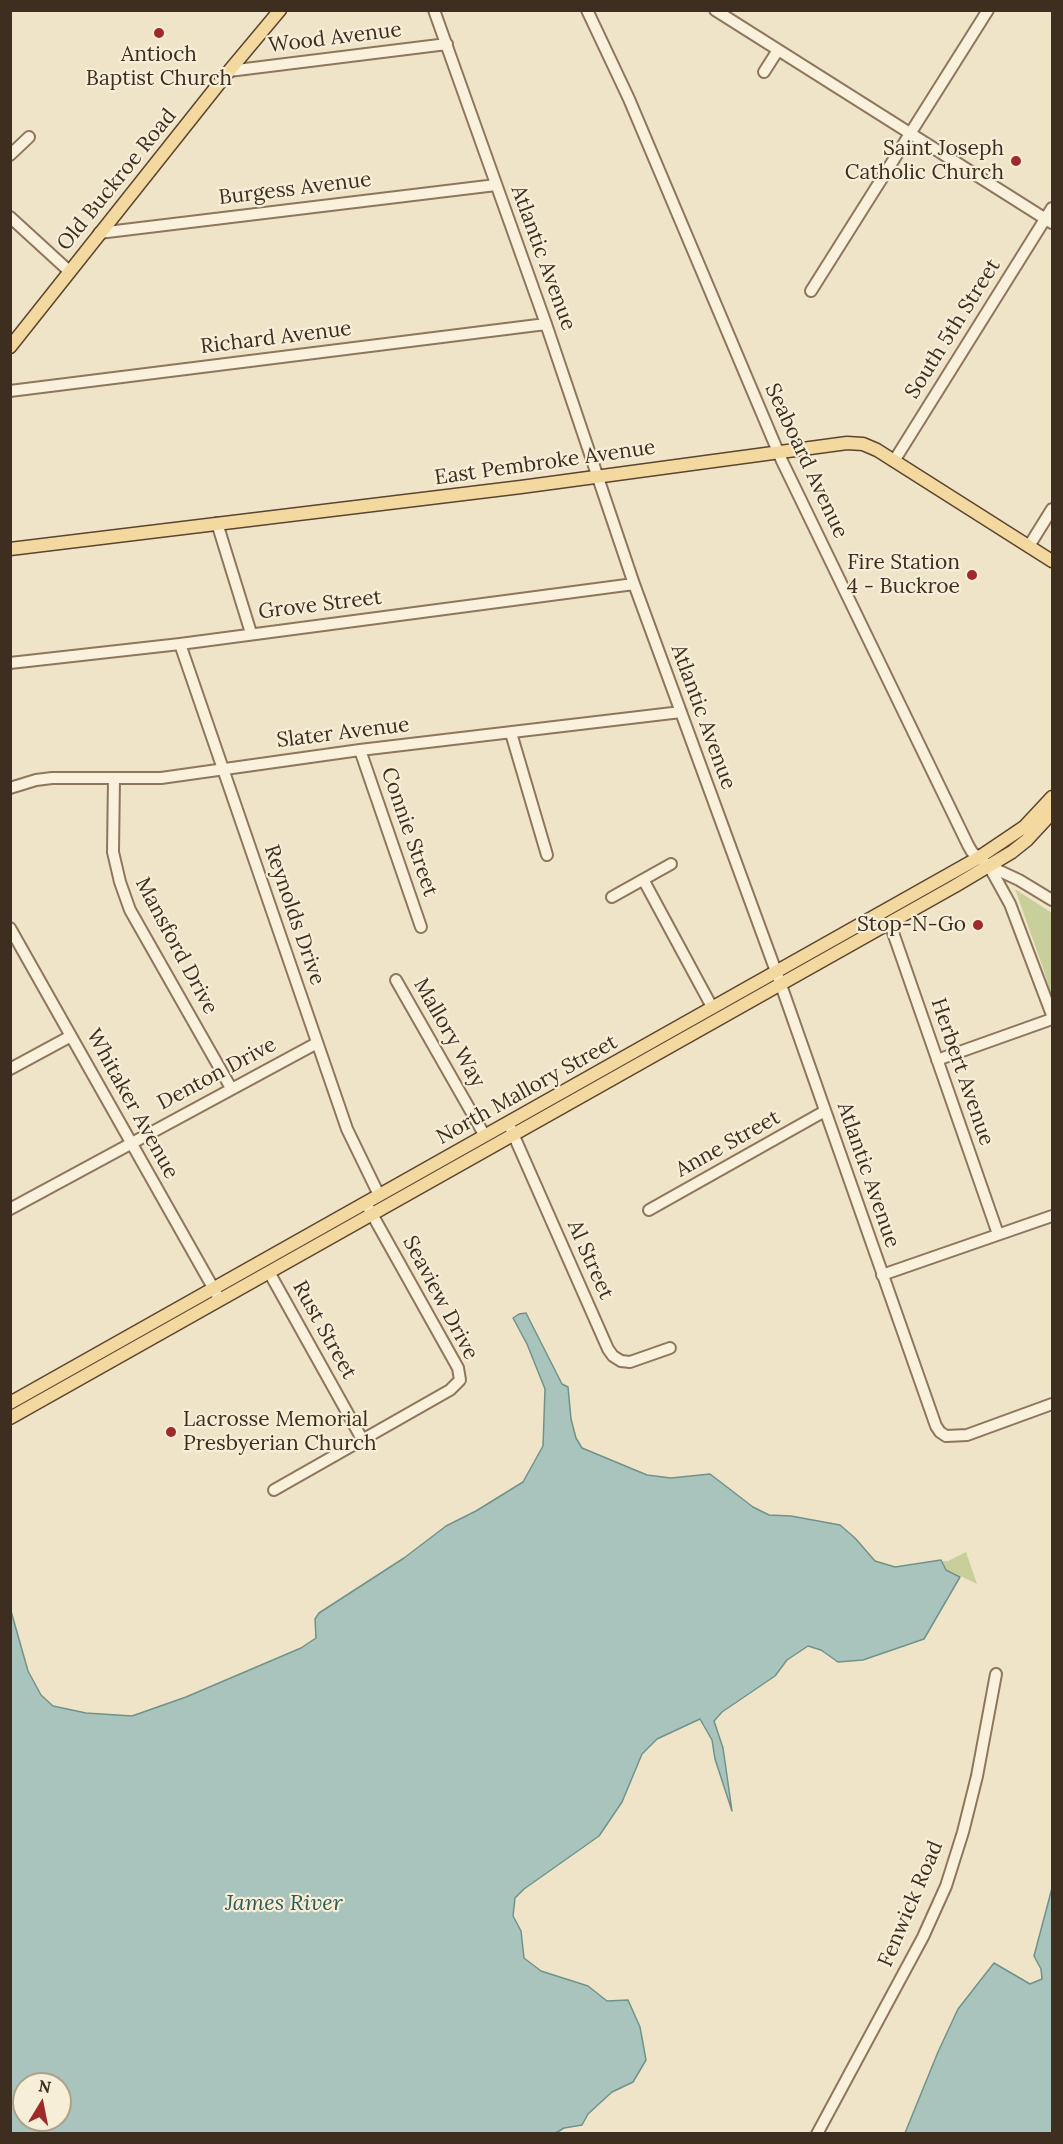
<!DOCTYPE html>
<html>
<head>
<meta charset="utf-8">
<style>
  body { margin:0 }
  #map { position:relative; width:1063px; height:2144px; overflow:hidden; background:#f0e4c8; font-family:Lora,serif }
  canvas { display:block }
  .frame { position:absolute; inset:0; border:12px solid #3d2e20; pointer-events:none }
  .north { position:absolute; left:12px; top:2072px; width:60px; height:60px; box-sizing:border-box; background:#f7eed8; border:2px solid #ada18e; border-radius:50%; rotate:10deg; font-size:16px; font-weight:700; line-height:24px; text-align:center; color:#3d2e20 }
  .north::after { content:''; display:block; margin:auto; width:21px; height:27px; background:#9e2a2b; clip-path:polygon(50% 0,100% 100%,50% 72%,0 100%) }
</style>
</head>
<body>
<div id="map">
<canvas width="1063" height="2144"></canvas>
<div class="frame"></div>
<div class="north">N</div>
</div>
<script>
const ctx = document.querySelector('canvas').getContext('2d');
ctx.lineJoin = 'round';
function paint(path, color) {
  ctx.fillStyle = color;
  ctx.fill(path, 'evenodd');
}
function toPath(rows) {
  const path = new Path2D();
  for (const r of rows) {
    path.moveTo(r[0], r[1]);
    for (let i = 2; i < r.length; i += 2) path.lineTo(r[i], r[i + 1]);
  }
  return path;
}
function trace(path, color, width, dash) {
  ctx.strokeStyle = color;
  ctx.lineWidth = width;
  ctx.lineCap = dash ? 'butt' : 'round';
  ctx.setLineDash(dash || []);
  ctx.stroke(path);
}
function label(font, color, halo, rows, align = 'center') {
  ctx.font = font + ' Lora,serif';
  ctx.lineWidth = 4.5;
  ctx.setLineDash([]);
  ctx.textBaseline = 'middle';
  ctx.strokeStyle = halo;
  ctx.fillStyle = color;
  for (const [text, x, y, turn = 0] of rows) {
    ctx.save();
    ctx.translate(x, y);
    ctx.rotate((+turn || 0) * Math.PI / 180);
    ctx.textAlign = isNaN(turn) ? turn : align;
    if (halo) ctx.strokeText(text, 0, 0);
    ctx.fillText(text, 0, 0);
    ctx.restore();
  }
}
const green = toPath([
  [1015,889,1052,913,1052,997,1043,968],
  [966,1552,977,1584,931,1562,948,1561]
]);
const water = toPath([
  [526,1313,562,1384,568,1387,571,1419,576,1438,582,1448,647,1475,671,1478,710,1474,753,1507,769,1515,791,1516,840,1525,855,1538,875,1561,895,1567,941,1560,946,1570,960,1577,924,1639,863,1660,838,1662,821,1650,808,1646,787,1660,775,1676,722,1712,714,1721,723,1748,732,1811,715,1759,712,1740,700,1719,657,1739,642,1754,622,1802,599,1836,524,1889,515,1898,513,1916,521,1931,524,1958,541,1971,588,1986,607,2001,628,2000,640,2027,646,2060,633,2082,612,2092,588,2114,582,2125,564,2128,554,2134,11,2133,11,1611,28,1671,41,1695,53,1706,86,1713,132,1716,186,1697,301,1648,316,1638,315,1619,319,1613,404,1558,446,1526,476,1511,523,1482,543,1446,545,1389,527,1344,513,1318,519,1314,526,1313],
  [24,2084,60,2084,60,2120,24,2120,24,2084],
  [1052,1888,1052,2133,905,2133,938,2052,958,2009,994,1963,1030,1984,1042,1979,1041,1969,1034,1956,1052,1888]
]);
const minor = toPath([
  [434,10,546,324,634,584,781,985,936,1426,940,1432,946,1436,967,1435,1052,1404],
  [587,10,629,99,782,461,968,845,972,852,989,866,1010,904,1052,1015],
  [715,10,1052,223],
  [229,71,447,44],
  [764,72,778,50],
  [10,155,29,137],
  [10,217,69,271],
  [99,233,496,185],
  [811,291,988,10],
  [10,391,546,324],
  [894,461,1052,208],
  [217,523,251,633],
  [1029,546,1052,509],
  [180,644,347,1129,379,1195],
  [10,663,180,644,634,584],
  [511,733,547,855],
  [360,750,421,927],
  [114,778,113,852,120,882,130,910,231,1088],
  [10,788,36,780,52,778,161,778,360,750,681,712],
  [989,866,1019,880,1052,900],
  [644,881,712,1007],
  [612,897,671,864],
  [890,924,998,1234],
  [10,928,220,1300],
  [396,980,485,1136],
  [937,1060,1052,1019],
  [10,1069,71,1036],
  [510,1127,608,1349,613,1356,621,1361,630,1362,670,1348],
  [10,1209,317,1043],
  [649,1210,825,1111],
  [269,1272,362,1439],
  [882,1275,1052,1216],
  [274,1490,450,1390,460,1380,458,1368,368,1207],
  [817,2134,923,1937,946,1886,963,1832,977,1776,996,1674]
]);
const major = toPath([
  [10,347,229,71,280,10],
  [10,549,521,487,847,443,863,444,877,450,1052,561],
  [10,1403,978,858,1024,827,1052,797],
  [10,1418,955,886,1012,852,1027,840,1052,813]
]);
const markers = [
  [159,33,6,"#9e2a2b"],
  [1016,161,6,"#9e2a2b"],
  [972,575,6,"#9e2a2b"],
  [978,925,6,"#9e2a2b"],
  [171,1432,6,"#9e2a2b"]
];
const streetNames = [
  ["Wood Avenue",335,38,-7],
  ["Old Buckroe Road",117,180,-51],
  ["Burgess Avenue",295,189,-7],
  ["Atlantic Avenue",543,258,70],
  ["South 5th Street",953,329,-58],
  ["Richard Avenue",276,338,-7],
  ["Seaboard Avenue",806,461,65],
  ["East Pembroke Avenue",545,463,-8],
  ["Grove Street",320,605,-7],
  ["Atlantic Avenue",703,717,70],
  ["Slater Avenue",343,733,-7],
  ["Connie Street",409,832,71],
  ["Reynolds Drive",294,915,71],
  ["Mansford Drive",176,946,62],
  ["Mallory Way",449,1033,60],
  ["Herbert Avenue",962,1072,71],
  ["Denton Drive",217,1074,-28],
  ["North Mallory Street",527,1090,-29],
  ["Whitaker Avenue",132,1104,61],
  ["Anne Street",728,1144,-29],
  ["Atlantic Avenue",868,1175,71],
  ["Al Street",590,1260,66],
  ["Seaview Drive",440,1298,62],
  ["Rust Street",324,1330,61],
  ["Fenwick Road",911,1904,-67]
];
const poiNames = [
  ["Antioch",159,55,"center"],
  ["Baptist Church",159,79,"center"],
  ["Saint Joseph",1004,149],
  ["Catholic Church",1004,173],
  ["Fire Station",960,563],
  ["4 - Buckroe",960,587],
  ["Stop-N-Go",966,925],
  ["Lacrosse Memorial",183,1420,"left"],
  ["Presbyerian Church",183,1444,"left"]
];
const waterNames = [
  ["James River",284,1904]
];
paint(green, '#c9cf9b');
paint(water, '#a9c4bc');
trace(water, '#6f938a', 1.5);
trace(minor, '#8d765c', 14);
trace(major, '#5b4430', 15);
trace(minor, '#faf1dc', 10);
trace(major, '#f3d9a0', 12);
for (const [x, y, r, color] of markers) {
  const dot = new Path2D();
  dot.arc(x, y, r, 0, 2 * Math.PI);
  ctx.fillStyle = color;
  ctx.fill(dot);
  trace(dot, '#f7eed8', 2);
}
label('21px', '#3d2e20', '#f7eed8', streetNames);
label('21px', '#3d2e20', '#f7eed8', poiNames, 'right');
label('italic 22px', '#2f5d5a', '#f7eed8', waterNames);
</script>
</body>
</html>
